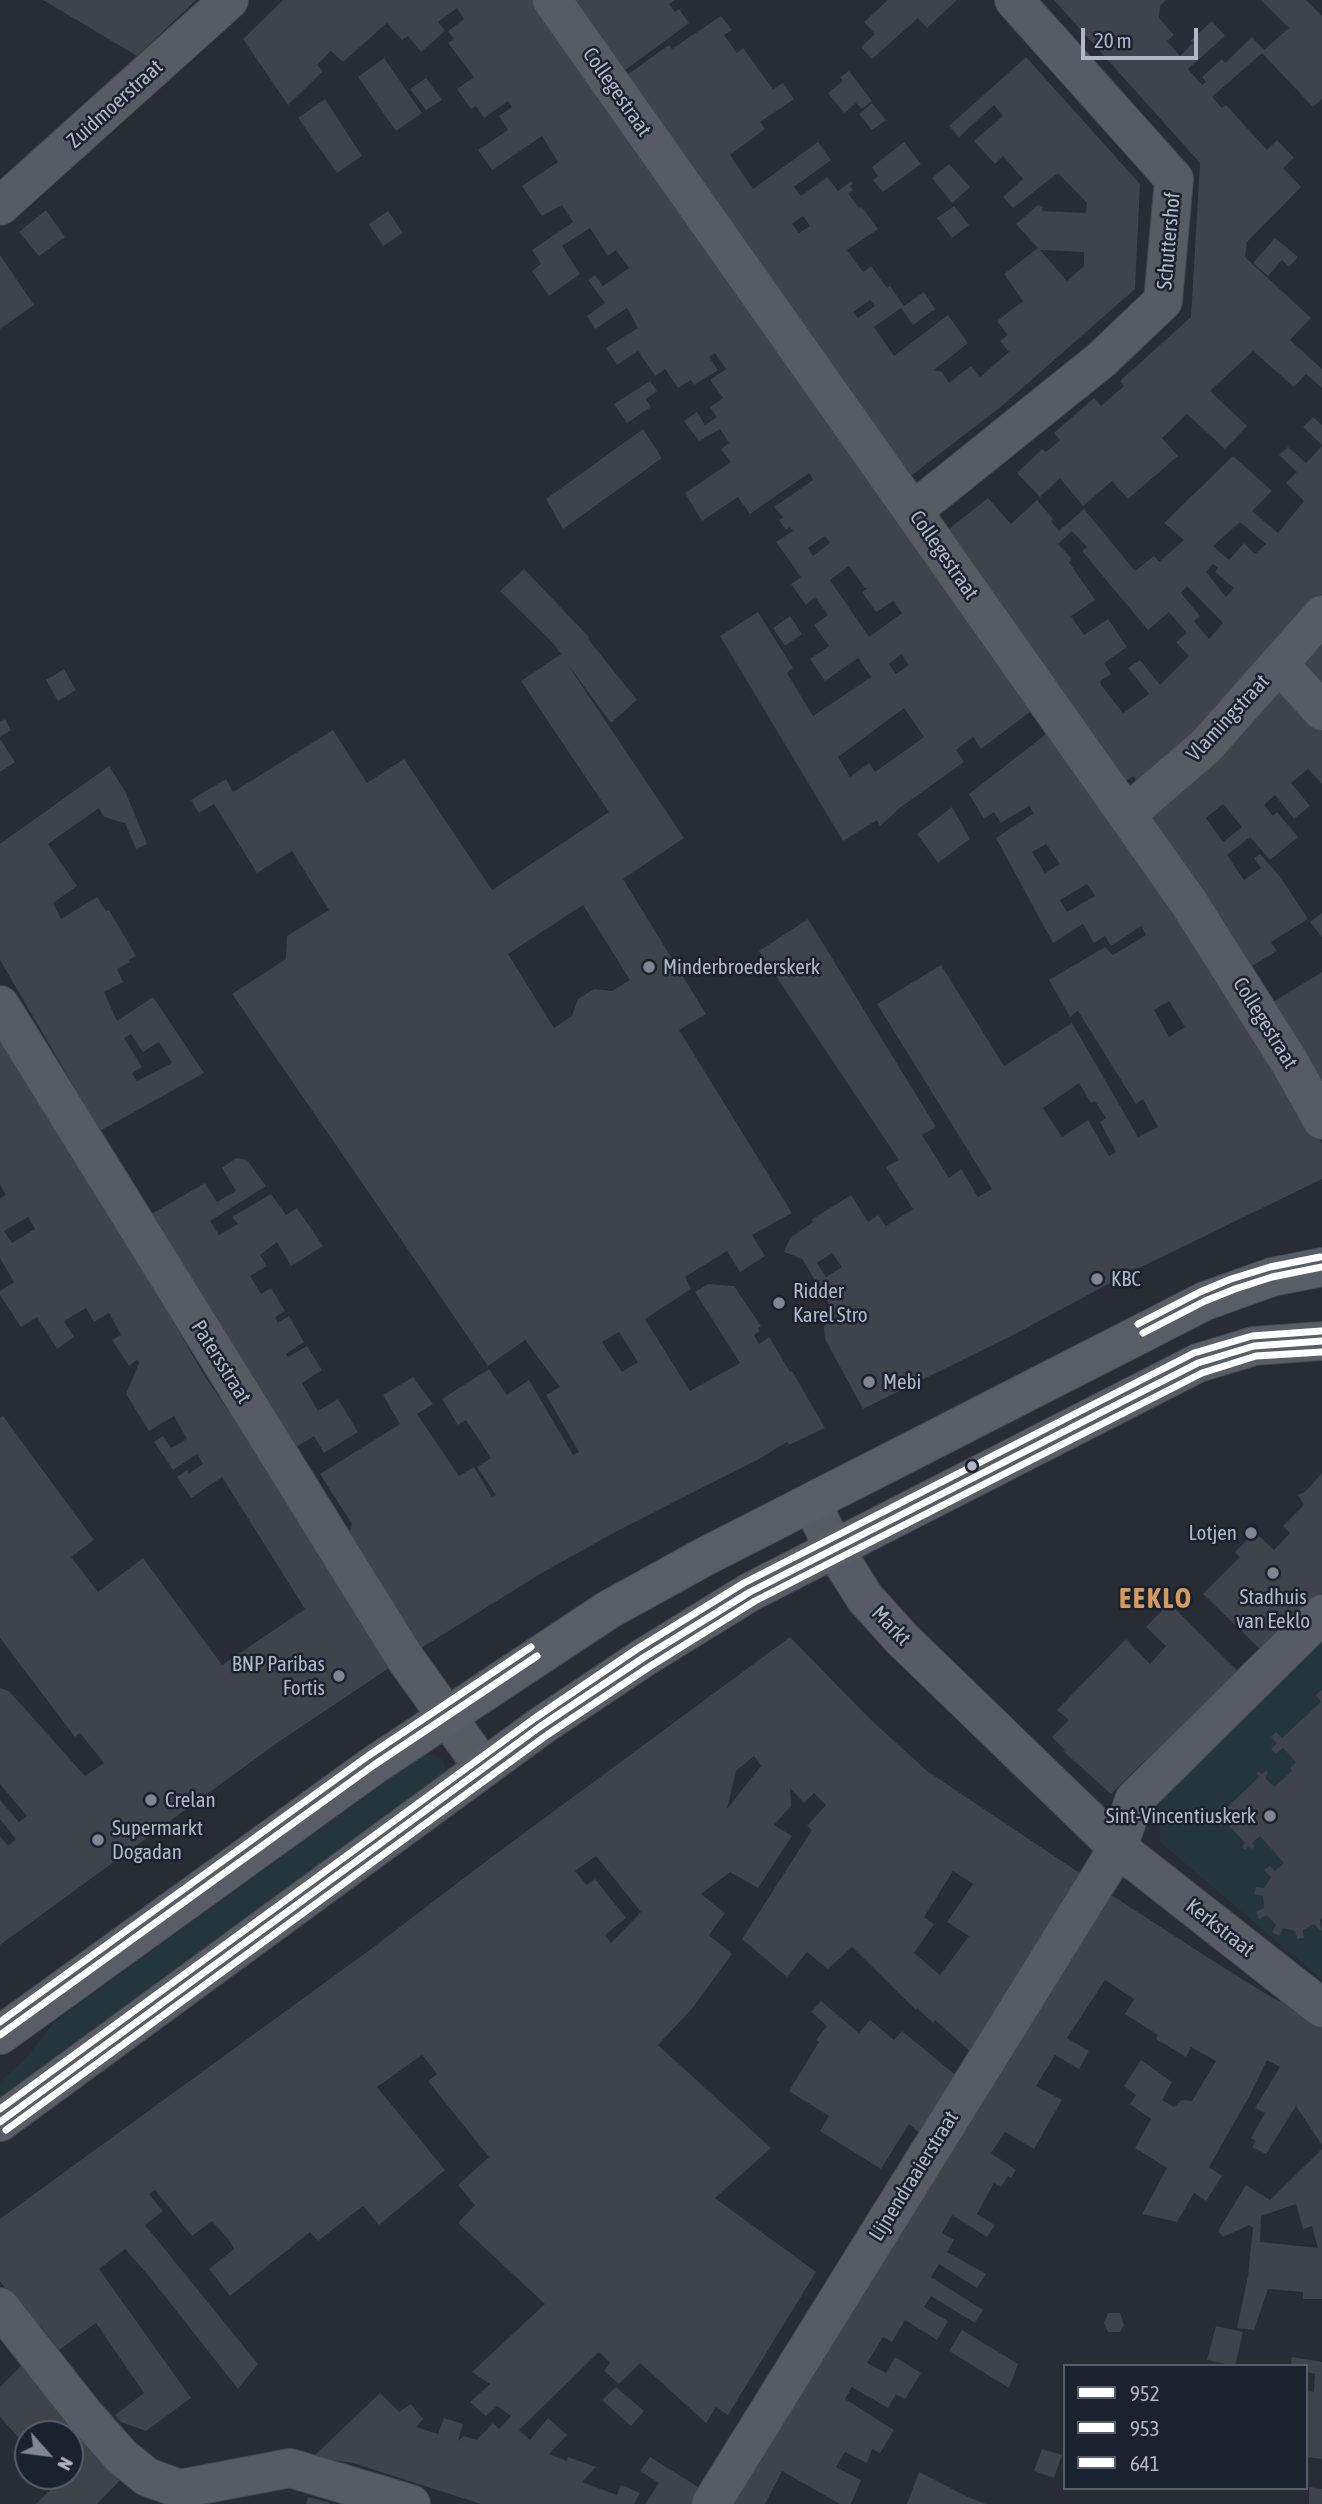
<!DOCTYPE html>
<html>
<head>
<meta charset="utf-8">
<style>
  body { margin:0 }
  #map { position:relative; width:1322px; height:2504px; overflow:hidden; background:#272c35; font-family:"Asap Condensed",sans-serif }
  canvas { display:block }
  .legend { position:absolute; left:1063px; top:2364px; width:245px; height:126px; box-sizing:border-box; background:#1a2230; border:2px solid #565e6c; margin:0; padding:9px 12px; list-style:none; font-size:21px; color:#b0b7c7 }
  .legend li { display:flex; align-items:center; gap:14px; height:35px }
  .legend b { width:35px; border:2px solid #565e6c }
  .north { position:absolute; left:14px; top:2420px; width:70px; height:70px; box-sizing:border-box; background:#1a2230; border:2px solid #565e6c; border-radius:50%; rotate:118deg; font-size:19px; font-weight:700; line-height:28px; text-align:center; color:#b0b7c7 }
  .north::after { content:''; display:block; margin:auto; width:24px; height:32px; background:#808694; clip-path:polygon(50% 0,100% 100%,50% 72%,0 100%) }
  .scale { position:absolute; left:1081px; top:28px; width:117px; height:32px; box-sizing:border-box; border:4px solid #b0b7c7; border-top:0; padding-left:9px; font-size:21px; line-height:24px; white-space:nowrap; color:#b0b7c7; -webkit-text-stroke:5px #1a2230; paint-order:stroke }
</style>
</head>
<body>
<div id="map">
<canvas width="1322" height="2504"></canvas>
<ul class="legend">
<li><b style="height:9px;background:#fff"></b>952</li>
<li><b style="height:9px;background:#fff"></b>953</li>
<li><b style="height:9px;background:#fff"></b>641</li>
</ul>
<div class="north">N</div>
<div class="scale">20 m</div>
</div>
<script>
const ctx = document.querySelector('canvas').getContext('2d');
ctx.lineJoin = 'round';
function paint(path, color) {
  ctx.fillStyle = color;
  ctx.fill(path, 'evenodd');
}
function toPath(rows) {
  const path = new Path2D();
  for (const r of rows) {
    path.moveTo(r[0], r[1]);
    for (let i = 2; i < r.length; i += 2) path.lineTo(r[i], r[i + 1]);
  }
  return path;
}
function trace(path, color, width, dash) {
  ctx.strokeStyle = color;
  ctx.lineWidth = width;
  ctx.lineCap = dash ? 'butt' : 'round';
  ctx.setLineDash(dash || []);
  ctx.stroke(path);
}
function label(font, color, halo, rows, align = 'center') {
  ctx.font = font + ' "Asap Condensed",sans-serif';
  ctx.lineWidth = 5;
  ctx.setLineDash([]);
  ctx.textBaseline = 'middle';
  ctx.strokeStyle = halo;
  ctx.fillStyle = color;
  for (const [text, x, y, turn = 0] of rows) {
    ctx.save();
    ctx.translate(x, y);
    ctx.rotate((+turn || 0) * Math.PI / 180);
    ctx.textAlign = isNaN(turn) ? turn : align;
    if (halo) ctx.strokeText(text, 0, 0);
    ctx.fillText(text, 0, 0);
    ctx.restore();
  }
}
const green = toPath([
  [1322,1631,1322,1691,1316,1695,1321,1702,1282,1738,1276,1732,1272,1737,1277,1743,1271,1749,1283,1748,1296,1762,1290,1768,1292,1771,1274,1787,1259,1771,1256,1773,1259,1777,1222,1812,1218,1809,1216,1812,1219,1814,1216,1817,1218,1820,1222,1818,1245,1843,1242,1847,1245,1849,1248,1846,1252,1849,1255,1846,1252,1843,1260,1836,1284,1863,1275,1871,1270,1866,1265,1870,1271,1877,1264,1888,1256,1887,1254,1894,1263,1896,1264,1908,1276,1925,1272,1932,1278,1935,1283,1928,1295,1931,1297,1939,1304,1938,1303,1930,1314,1924,1322,1929,1322,1980,1160,1842,1158,1790],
  [422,1755,434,1755,443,1760,446,1771,440,1782,0,2104,0,2082,27,2057,55,2021]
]);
const building = toPath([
  [43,0,196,0,137,56],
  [283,0,535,0,1034,709,981,749,973,737,956,750,964,762,901,807,880,826,877,820,843,841,720,636,758,612,793,668,787,673,813,716,871,677,858,658,825,681,810,659,829,646,814,625,828,615,815,597,806,605,791,584,801,577,776,542,793,531,790,527,786,530,779,520,783,517,774,507,813,480,809,473,750,514,738,497,702,521,685,493,731,462,721,449,729,443,720,429,699,441,684,421,697,412,705,425,717,417,710,407,723,398,710,380,726,369,715,353,709,357,718,370,694,385,691,380,678,388,665,369,655,376,638,351,617,365,606,348,638,328,627,308,595,329,587,316,605,303,588,280,595,275,603,286,629,268,616,250,608,256,590,228,562,246,580,274,549,296,532,271,541,264,532,250,573,222,562,205,542,216,522,186,558,162,542,136,492,170,478,150,508,130,499,116,512,107,508,101,484,118,476,106,471,109,457,89,474,77,448,43,454,39,448,31,464,19,457,8,438,22,445,31,421,52,408,36,402,40,387,23,343,62,331,51,317,65,323,71,288,105,243,39],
  [825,536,830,543,813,556,808,548],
  [849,566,865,588,868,588,862,592,876,612,893,601,902,613,869,637,830,580],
  [901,654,909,665,896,674,889,664],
  [904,708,924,737,875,772,869,763,850,777,838,757],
  [574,0,675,0,669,4,675,12,679,9,689,23,624,71],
  [888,0,957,0,927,28,918,18,872,59,861,47,875,34,864,22],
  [1054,0,1166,0,1160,6,1159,18,1174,35,1167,41,1180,56,1193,43,1190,41,1212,21,1225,36,1188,69,1202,85,1206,82,1202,77,1222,59,1225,63,1252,37,1264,50,1289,28,1261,0,1306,0,1322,16,1322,99,1313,107,1262,53,1212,97,1222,108,1226,105,1267,150,1277,140,1294,158,1283,168,1301,187,1247,242,1245,257,1311,318,1290,340,1322,369,1322,388,1306,374,1294,387,1253,351,1210,391,1247,426,1225,449,1187,414,1162,438,1178,456,1128,499,1112,481,1083,506,1060,478,1040,497,1017,473,1042,449,1046,452,1060,440,1054,433,1094,398,1101,406,1124,386,1120,381,1191,317,1200,163],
  [721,16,732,30,724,35,737,53,743,48,773,89,783,83,794,99,760,122,765,129,730,155,753,189,818,142,831,160,794,187,801,196,827,177,838,191,851,181,853,184,850,186,853,190,848,193,859,208,862,207,878,229,847,250,863,272,871,266,887,288,890,286,904,306,924,292,935,309,913,325,901,308,874,327,894,356,948,315,968,343,934,370,942,372,949,383,971,366,980,377,1009,352,1000,341,1008,335,997,321,1023,301,1004,274,1038,248,1016,224,1038,205,1043,207,1042,211,1086,213,1087,203,1058,173,1013,208,1003,197,1023,179,1003,156,995,164,974,141,1003,116,994,105,959,137,949,126,1026,57,1140,184,1135,289,1003,405,907,479,627,75,669,45,672,49],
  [803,216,810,226,799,233,792,224],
  [1040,250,1084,252,1084,266,1067,281],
  [870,300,875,306,858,318,853,312],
  [384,58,422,113,396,131,358,77],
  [849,71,872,101,862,109,856,103,844,113,828,93,843,81,840,77],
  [426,78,442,100,426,110,410,89],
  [325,99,362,156,337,173,298,118],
  [872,103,886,120,872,130,859,114],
  [904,142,921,164,883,192,873,180,878,176,872,167],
  [949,164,970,187,952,203,932,178],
  [954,206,969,225,952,238,937,218],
  [46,210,65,237,39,256,19,232],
  [388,211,403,233,383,246,369,224],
  [1275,238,1298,257,1289,267,1282,260,1268,276,1253,263],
  [0,255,34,305,0,329],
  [650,381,657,391,646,399,651,407,627,423,614,404],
  [1313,417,1322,425,1322,445,1303,427],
  [643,429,662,458,563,529,546,499],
  [1322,446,1322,594,1220,715,1139,784,1133,776,1125,782,944,533,988,498,1011,524,1037,500,1053,519,1051,521,1059,531,1084,509,1135,571,1154,556,1159,562,1184,540,1164,523,1233,456,1272,491,1252,511,1278,533,1304,501,1286,483,1297,472,1279,455,1288,447,1306,463],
  [1240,522,1266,544,1255,554,1244,543,1229,560,1213,546],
  [1072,531,1087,547,1082,551,1148,630,1169,612,1187,633,1176,642,1189,656,1160,685,1140,660,1128,668,1149,694,1123,713,1101,685,1100,681,1111,674,1104,663,1127,647,1108,619,1084,635,1071,616,1095,600,1069,562,1072,559,1058,544],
  [1213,564,1218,568,1215,572,1234,588,1226,597,1206,572],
  [1187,586,1223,623,1209,639,1194,621,1200,616,1181,593],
  [524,569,589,637,588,639,637,700,611,723,566,662,684,838,623,879,706,1014,679,1030,792,1213,752,1235,765,1256,740,1272,727,1251,685,1277,691,1289,645,1319,690,1391,740,1363,695,1292,708,1284,734,1286,761,1326,758,1328,760,1331,754,1335,759,1344,769,1337,790,1372,792,1371,825,1428,789,1445,787,1442,757,1460,617,1531,540,1574,418,1650,347,1542,352,1524,320,1474,400,1424,383,1395,413,1377,433,1404,417,1414,459,1476,474,1467,492,1497,496,1495,477,1467,491,1458,466,1420,458,1425,442,1399,489,1369,507,1395,529,1380,573,1455,579,1452,546,1395,560,1387,525,1340,488,1366,232,994,286,959,287,936,329,910,292,851,257,873,214,804,199,813,191,800,226,779,233,792,333,730,367,783,404,759,492,890,609,812,521,681,561,654,553,643,500,591],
  [583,905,630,980,612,991,594,989,578,999,572,1016,554,1028,508,954],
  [619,1332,638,1362,622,1372,602,1342],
  [790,616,802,634,785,646,773,628],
  [1322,638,1322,693,1298,666],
  [64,669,76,690,58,701,46,680],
  [1279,686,1322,725,1322,784,1308,769,1291,783,1310,806,1294,819,1275,795,1264,805,1273,816,1277,812,1298,837,1270,860,1250,837,1227,855,1244,880,1261,868,1254,858,1260,854,1281,878,1308,919,1271,942,1277,951,1247,969,1152,818,1198,774],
  [1223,804,1242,827,1223,842,1206,818],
  [5,719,11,730,0,737,0,722],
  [1050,731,1284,1073,1322,1144,1322,1179,1131,1272,1015,1334,863,1409,825,1339,824,1329,828,1317,835,1313,802,1259,784,1252,790,1238,813,1222,811,1220,851,1195,868,1222,878,1215,886,1226,913,1209,886,1167,899,1160,759,951,808,919,936,1127,922,1135,949,1178,961,1169,978,1197,992,1189,877,1004,941,965,1004,1066,1072,1023,1138,1137,1158,1127,1143,1099,1136,1104,1078,1011,1070,1017,1049,980,1105,947,1113,955,1146,935,1141,926,1111,946,1105,936,1094,943,1083,924,1053,943,996,838,1034,813,1029,806,1001,823,994,812,984,819,969,794],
  [1046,844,1060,864,1045,873,1032,852],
  [1087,884,1095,896,1067,912,1060,900],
  [1169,1001,1185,1027,1169,1037,1154,1010],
  [1079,1083,1091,1103,1095,1101,1106,1118,1100,1122,1116,1152,1109,1156,1088,1120,1062,1137,1043,1108],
  [832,1253,842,1267,826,1277,817,1263],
  [0,739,15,762,0,772],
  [109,766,125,791,147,844,136,849,125,823,104,817,99,808,48,844,77,886,53,903,61,919,97,897,106,911,109,910,136,956,128,960,130,962,117,969,123,982,104,992,117,1021,153,997,204,1073,100,1131,0,960,0,844],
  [131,1034,143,1052,159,1042,172,1063,137,1081,132,1073,142,1067,124,1038],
  [952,807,970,839,938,863,917,834],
  [1322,913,1322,937,1310,922],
  [1322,972,1322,1096,1268,1005],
  [0,1014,202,1372,398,1662,277,1743,0,1945,0,1836,8,1846,16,1839,0,1819,0,1800,19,1822,27,1816,0,1784,0,1688,9,1691,85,1776,104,1763,80,1733,75,1737,0,1638,0,1418,3,1416,94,1540,71,1557,98,1592,143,1558,222,1665,305,1609,222,1477,191,1498,177,1477,187,1470,189,1473,203,1464,197,1454,173,1470,154,1442,163,1436,171,1448,187,1439,174,1416,149,1431,126,1394,139,1363,137,1360,129,1366,112,1340,121,1335,109,1313,94,1322,86,1308,64,1321,74,1337,57,1349,37,1317,21,1327,0,1295,0,1291,14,1282,0,1258,0,1198,6,1195,0,1185],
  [28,1217,35,1229,12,1243,4,1231],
  [236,1158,247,1160,266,1186,210,1221,219,1235,238,1224,232,1217,271,1194,286,1215,297,1208,323,1246,291,1266,277,1242,260,1255,267,1266,250,1276,261,1294,271,1288,285,1311,275,1317,278,1323,289,1316,304,1342,286,1354,288,1357,307,1346,322,1370,302,1383,318,1411,338,1399,358,1432,324,1453,314,1436,290,1451,148,1216,205,1183,217,1202,236,1191,222,1168],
  [1322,1473,1322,1593,1264,1653,1203,1594,1240,1557,1235,1552,1255,1532,1274,1550,1290,1533,1283,1526,1304,1505,1298,1495,1305,1492],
  [1169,1603,1243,1676,1153,1768,1145,1760,1111,1794,1063,1751,1065,1750,1052,1737,1069,1720,1057,1710,1126,1639,1150,1664,1166,1646,1146,1627],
  [790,1637,870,1719,927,1771,1084,1876,973,2054,935,2020,933,2023,917,2008,916,2010,852,1947,828,1969,807,1952,787,1977,742,1939,812,1830,807,1826,826,1805,814,1793,804,1803,790,1788,791,1806,774,1825,792,1836,758,1888,730,1872,701,1894,725,1913,709,1935,732,1954,691,2010,658,2045,771,2148,715,2198,816,2272,728,2415,716,2407,706,2423,640,2363,619,2384,604,2371,610,2363,599,2352,519,2430,530,2440,548,2418,567,2435,549,2454,567,2461,568,2457,596,2467,582,2482,617,2495,621,2485,627,2487,640,2493,634,2504,481,2504,353,2463,315,2458,315,2455,380,2393,399,2412,411,2404,423,2419,416,2427,438,2434,444,2418,463,2424,458,2441,464,2436,477,2440,493,2423,499,2429,511,2416,497,2406,486,2416,470,2402,490,2384,472,2372,545,2304,458,2223,475,2205,458,2185,489,2157,428,2081,437,2074,422,2055,377,2087,445,2170,379,2225,363,2206,318,2241,310,2232,230,2296,209,2269,234,2249,229,2240,212,2221,192,2236,155,2190,149,2194,163,2211,145,2225,258,2364,238,2389,149,2276,125,2249,99,2269,191,2398,146,2431,121,2422,115,2415,144,2393,96,2323,59,2350,41,2326,35,2330,0,2281,0,2219,371,1949,485,1862],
  [754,1756,761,1766,727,1809,736,1771],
  [596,1856,641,1912,611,1943,605,1935,626,1918,595,1879,587,1885,575,1871],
  [953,1871,973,1884,947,1922,969,1936,940,1975,914,1953,934,1924,924,1917],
  [1321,1690,1322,1691,1322,1918,1320,1920,1322,1929,1321,1931,1314,1924,1303,1930,1304,1938,1297,1939,1295,1931,1283,1928,1279,1936,1272,1932,1276,1925,1267,1915,1259,1919,1256,1912,1264,1908,1263,1896,1254,1894,1256,1887,1264,1888,1271,1877,1264,1870,1270,1866,1275,1871,1284,1863,1260,1836,1252,1843,1255,1846,1252,1849,1248,1846,1245,1850,1242,1847,1245,1843,1222,1818,1218,1820,1216,1817,1219,1814,1216,1811,1218,1808,1222,1812,1259,1777,1256,1773,1259,1771,1262,1774,1266,1771,1268,1774,1265,1777,1274,1787,1292,1771,1290,1768,1296,1762,1283,1748,1276,1754,1271,1749,1277,1743,1271,1737,1276,1732,1282,1738,1321,1702,1316,1695],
  [1110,1894,1210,1959,1271,1997,1293,2007,1322,2027,1322,2145,1296,2106,1266,2154,1252,2147,1256,2141,1251,2138,1265,2113,1255,2108,1280,2067,1267,2060,1249,2097,1209,2167,1222,2176,1206,2201,1194,2193,1177,2222,1142,2214,1167,2168,1135,2148,1151,2119,1130,2104,1136,2095,1124,2086,1141,2060,1172,2082,1162,2100,1174,2107,1182,2100,1192,2101,1216,2061,1191,2047,1186,2057,1156,2039,1158,2035,1125,2014,1134,1999,1105,1980,1067,2038,1089,2051,1079,2069,1055,2055,1036,2086,1062,2100,1034,2149,1005,2132,991,2153,1016,2170,1011,2178,1008,2176,1001,2187,994,2183,977,2214,995,2225,987,2237,952,2215,942,2233,954,2240,947,2252,986,2274,977,2288,939,2264,931,2277,983,2310,975,2323,931,2296,924,2307,948,2321,937,2340,905,2320,892,2342,883,2337,867,2363,886,2373,895,2357,921,2373,905,2399,896,2394,888,2408,852,2387,845,2399,894,2430,880,2453,872,2449,867,2463,845,2452,836,2467,861,2480,851,2504,840,2504,782,2471,765,2504,727,2504],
  [821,2001,859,2033,870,2020,894,2040,902,2031,958,2077,922,2135,909,2124,881,2169,820,2131,829,2116,789,2091,819,2042,816,2040,827,2026,811,2012],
  [1322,2149,1322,2299,1303,2299,1303,2292,1268,2289,1254,2330,1237,2328,1248,2276,1253,2228,1249,2225,1223,2237,1218,2231,1246,2185,1270,2200],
  [1296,2204,1303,2229,1312,2226,1318,2248,1260,2242,1261,2216],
  [1108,2313,1120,2313,1124,2325,1120,2332,1108,2332,1104,2323],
  [1216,2326,1243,2332,1235,2366,1207,2360],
  [962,2330,1018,2364,1009,2388,949,2351],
  [1292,2357,1322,2362,1322,2459,1306,2457,1306,2391,1314,2392,1315,2374,1306,2372,1306,2366,1291,2366],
  [22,2365,33,2380,123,2477,97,2504,36,2504,58,2482,53,2476,70,2476,70,2434,28,2434,28,2448,0,2417,0,2387],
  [616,2387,644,2411,631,2426,602,2400],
  [1042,2449,1062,2455,1054,2478,1034,2471],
  [650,2457,703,2490,694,2504,645,2504,659,2483,640,2471],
  [919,2472,968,2497,986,2504,907,2504],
  [1309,2487,1322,2489,1322,2504,1309,2504],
  [308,2497,330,2503,330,2504,306,2504]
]);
const minor = toPath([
  [552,0,1189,903,1290,1063,1322,1120],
  [0,206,229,0],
  [913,511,1101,360,1163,301,1174,179,1014,0],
  [1279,664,1322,711],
  [1127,814,1206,746,1322,615],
  [0,1005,405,1658,483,1767],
  [812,1504,834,1549,865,1598,902,1639,1118,1848,1322,2008],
  [0,2307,84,2414,121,2456,147,2477,180,2489,290,2468,411,2504],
  [711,2504,1118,1848,1134,1800,1322,1614]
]);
const major = toPath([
  [0,2035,374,1765,608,1610,704,1557,1205,1301,1272,1277,1322,1267],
  [0,2122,541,1726,643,1658,750,1592,1198,1363,1254,1346,1322,1341]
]);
const bus1 = toPath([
  [1143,1333,1205,1301,1235,1289,1272,1277,1322,1267],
  [0,2035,374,1765,537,1656],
  [0,2122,541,1726,643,1658,750,1592,1198,1363,1254,1346,1322,1341]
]);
const bus2 = toPath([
  [6,2130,547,1735,649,1667,755,1601,1202,1373,1256,1356,1322,1352]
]);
const bus3 = toPath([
  [1138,1324,1200,1292,1231,1279,1270,1267,1320,1257],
  [0,2022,368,1756,531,1647],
  [0,2109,535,1718,637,1649,744,1583,1194,1353,1252,1336,1321,1331]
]);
const markers = [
  [649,967,7,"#808694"],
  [1097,1279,7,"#808694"],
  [779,1303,7,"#808694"],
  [869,1382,7,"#808694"],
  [972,1466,6,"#b0b7c7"],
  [1251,1533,7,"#808694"],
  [1273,1573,7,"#808694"],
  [339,1676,7,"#808694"],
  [151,1800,7,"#808694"],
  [1270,1816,7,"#808694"],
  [98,1840,7,"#808694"]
];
const streetNames = [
  ["Collegestraat",617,92,55],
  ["Zuidmoerstraat",115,104,-42],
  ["Schuttershof",1169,241,-85],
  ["Collegestraat",944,555,55],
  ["Vlamingstraat",1228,718,-47],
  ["Collegestraat",1265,1023,58],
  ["Patersstraat",221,1362,58],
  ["Markt",891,1626,46],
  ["Kerkstraat",1220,1928,38],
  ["Lijnendraaierstraat",914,2176,-58]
];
const poiNames = [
  ["Minderbroederskerk",663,967],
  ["KBC",1111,1279],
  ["Ridder",793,1291],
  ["Karel Stro",793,1315],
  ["Mebi",883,1382],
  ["Lotjen",1237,1533,"right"],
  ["Stadhuis",1273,1597,"center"],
  ["van Eeklo",1273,1621,"center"],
  ["BNP Paribas",325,1664,"right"],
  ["Fortis",325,1688,"right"],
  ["Crelan",165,1800],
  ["Sint-Vincentiuskerk",1256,1816,"right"],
  ["Supermarkt",112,1828],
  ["Dogadan",112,1852]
];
const districtNames = [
  ["EEKLO",1156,1599]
];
paint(green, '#24363b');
paint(building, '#3f434b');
trace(minor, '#43474e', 40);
trace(major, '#444952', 40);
trace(minor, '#575b63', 38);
trace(major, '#595d65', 38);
trace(bus1, '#fff', 7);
trace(bus2, '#fff', 7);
trace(bus3, '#fff', 7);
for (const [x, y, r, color] of markers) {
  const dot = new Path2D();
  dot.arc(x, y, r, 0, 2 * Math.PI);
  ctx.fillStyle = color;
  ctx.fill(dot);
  trace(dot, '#1a2230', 2.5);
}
label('21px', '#b0b7c7', '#1a2230', streetNames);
label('21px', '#b0b7c7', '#1a2230', poiNames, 'left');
ctx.letterSpacing = '2px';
label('bold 28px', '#d69a5c', '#1a2230', districtNames);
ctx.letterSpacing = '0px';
</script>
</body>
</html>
